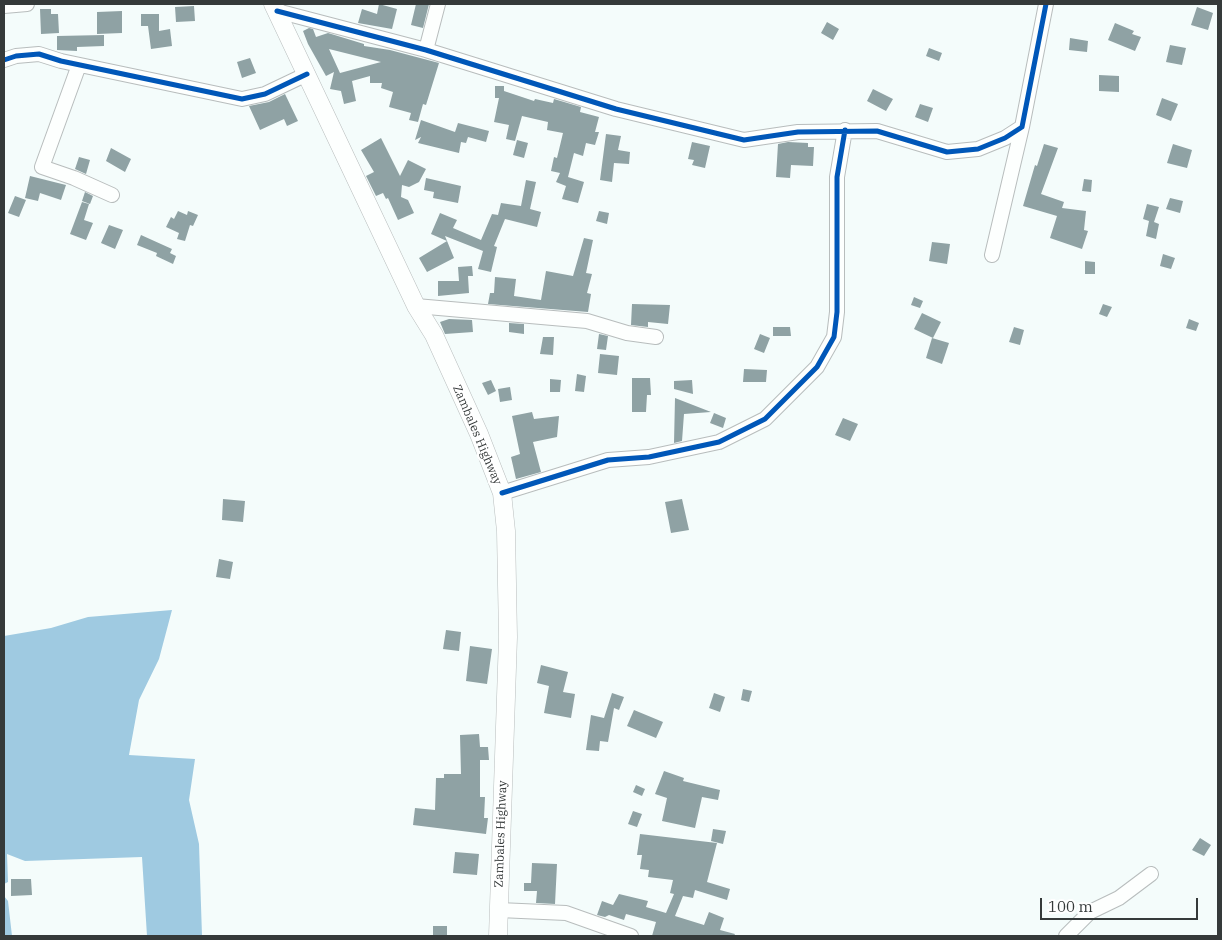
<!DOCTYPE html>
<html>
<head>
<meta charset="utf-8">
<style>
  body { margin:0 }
  #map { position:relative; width:1222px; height:940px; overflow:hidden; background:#f4fcfb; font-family:"IBM Plex Serif",serif }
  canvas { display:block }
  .frame { position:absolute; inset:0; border:5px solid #353a3a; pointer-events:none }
  .scale { position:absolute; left:1040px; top:898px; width:158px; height:22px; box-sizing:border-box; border:2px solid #353a3a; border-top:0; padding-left:6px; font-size:15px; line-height:18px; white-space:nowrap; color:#353a3a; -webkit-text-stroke:4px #fff; paint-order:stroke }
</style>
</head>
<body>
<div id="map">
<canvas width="1222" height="940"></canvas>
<div class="frame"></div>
<div class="scale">100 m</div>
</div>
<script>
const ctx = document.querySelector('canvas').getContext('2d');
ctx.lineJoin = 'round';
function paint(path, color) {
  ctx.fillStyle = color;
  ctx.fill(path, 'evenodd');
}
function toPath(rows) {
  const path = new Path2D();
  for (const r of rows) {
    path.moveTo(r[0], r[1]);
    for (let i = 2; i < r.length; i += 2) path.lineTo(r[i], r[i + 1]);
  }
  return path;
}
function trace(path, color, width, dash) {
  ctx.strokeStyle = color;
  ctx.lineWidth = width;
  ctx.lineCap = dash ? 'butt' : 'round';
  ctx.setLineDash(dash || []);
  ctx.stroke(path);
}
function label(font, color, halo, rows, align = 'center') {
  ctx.font = font + ' "IBM Plex Serif",serif';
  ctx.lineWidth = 5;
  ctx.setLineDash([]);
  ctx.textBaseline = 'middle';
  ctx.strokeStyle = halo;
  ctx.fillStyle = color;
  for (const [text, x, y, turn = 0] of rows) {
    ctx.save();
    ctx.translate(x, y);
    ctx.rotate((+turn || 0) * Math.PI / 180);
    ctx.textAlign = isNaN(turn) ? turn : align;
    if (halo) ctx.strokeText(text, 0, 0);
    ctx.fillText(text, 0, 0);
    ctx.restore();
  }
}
const water = toPath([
  [172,610,159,659,139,700,129,755,195,759,189,800,199,844,202,936,147,936,142,857,25,861,7,854,8,882,4,884,4,636,51,628,88,617],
  [4,896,8,901,12,936,4,936]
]);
const building = toPath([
  [379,4,397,9,392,29,358,23,362,9,377,14],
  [416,4,429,4,423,28,411,25],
  [194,6,195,21,176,22,175,7],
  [1197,7,1213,13,1208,30,1191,25],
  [40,9,51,9,51,14,58,14,59,33,41,34],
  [122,11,122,33,97,34,97,12],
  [141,14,159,14,159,31,170,29,172,46,151,49,148,26,141,26],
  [827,22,839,29,833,40,821,33],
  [1115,23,1134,31,1132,34,1141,37,1135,51,1108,40],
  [309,28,313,29,316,37,328,33,364,44,364,46,390,50,439,63,426,105,423,104,418,122,409,120,411,113,389,107,393,92,381,88,382,83,370,83,370,76,352,81,356,101,344,104,341,91,330,89,334,72,326,76,308,44,303,31],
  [329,49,381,62,340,73],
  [104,35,104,46,77,47,77,51,57,50,57,36],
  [1070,38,1088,41,1087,52,1069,50],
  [1170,45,1186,48,1182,65,1166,62],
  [929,48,942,53,939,61,926,56],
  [250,58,256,73,242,78,237,62],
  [1099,75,1119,76,1119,92,1099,91],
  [495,86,504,86,504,91,534,101,535,99,553,103,554,99,581,107,580,112,599,117,595,132,599,132,595,145,586,143,583,156,574,153,568,177,584,182,578,203,562,199,566,186,556,182,560,173,551,171,554,157,557,158,563,133,547,130,548,122,522,116,515,141,506,139,509,125,494,122,499,98,495,98],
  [873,89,893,99,886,111,867,101],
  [285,94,298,121,287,126,284,119,260,130,249,106,269,102],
  [1162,98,1178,104,1171,121,1156,115],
  [920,104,933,108,928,122,915,117],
  [421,120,455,132,458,123,489,131,486,142,468,137,466,143,461,142,459,153,418,143,421,137,415,140],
  [606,134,621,136,618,150,630,152,629,164,614,163,612,182,600,180],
  [381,138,400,176,408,160,426,169,419,182,409,187,402,185,401,197,408,200,414,213,398,220,388,198,386,199,383,193,376,196,366,176,374,172,361,150],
  [517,140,528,143,524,158,513,155],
  [692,142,710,146,705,168,692,165,694,160,688,159],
  [788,142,808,143,808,147,814,147,813,166,791,165,790,178,776,177,778,144],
  [1044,144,1058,148,1041,194,1064,202,1062,208,1086,211,1084,230,1088,231,1082,249,1050,238,1057,216,1023,206,1035,165,1037,166],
  [1173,144,1192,150,1187,168,1167,163],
  [111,148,131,159,125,172,106,161],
  [79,157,90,160,86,174,75,169],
  [30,176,66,185,61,200,40,193,38,201,25,198],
  [426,178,461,186,458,203,433,198,434,192,424,190],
  [1084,179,1092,180,1091,192,1082,191],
  [526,180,536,182,530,209,541,212,537,227,505,219,494,246,497,247,491,272,478,269,483,251,445,236,454,258,427,272,419,258,447,241,431,234,440,213,457,220,453,228,481,240,492,214,498,215,501,203,521,206],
  [85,192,93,196,90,204,82,201],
  [15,196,26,200,19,217,8,213],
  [1170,198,1183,201,1180,213,1166,209],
  [82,202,89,204,84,220,93,223,86,240,70,234],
  [1147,204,1159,207,1154,222,1159,224,1156,239,1146,236,1149,221,1143,219],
  [178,211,187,215,188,211,198,215,193,226,190,225,185,241,177,239,179,233,166,227,171,217,174,219],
  [599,211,609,213,607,224,596,221],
  [109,225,123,230,115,249,101,243],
  [141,235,172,249,170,253,176,256,173,264,156,256,157,253,137,245],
  [584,238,593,240,586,273,592,274,587,293,591,294,588,312,488,304,490,293,494,293,495,277,516,279,514,296,541,300,546,271,573,276],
  [932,242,950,244,947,264,929,261],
  [1163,254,1175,258,1171,269,1160,266],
  [1085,261,1095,262,1095,274,1085,274],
  [472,266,473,276,468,276,469,293,438,296,438,281,459,281,458,267],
  [914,297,923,301,920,308,911,305],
  [632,304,670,305,668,324,648,322,648,327,631,325],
  [1103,304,1112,307,1107,317,1099,314],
  [922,313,941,322,933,338,914,329],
  [449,319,472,320,473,332,445,334,440,322],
  [1189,319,1199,323,1196,331,1186,328],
  [509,323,524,324,524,334,509,332],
  [773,327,790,327,791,336,773,336],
  [1014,327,1024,330,1020,345,1009,342],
  [599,334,608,336,606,350,597,349],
  [760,334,770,338,764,353,754,349],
  [543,337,554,337,553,355,540,354],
  [932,338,949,343,942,364,926,358],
  [600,354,619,356,617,375,598,373],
  [744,369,767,370,766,382,743,382],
  [577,374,586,376,584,392,575,391],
  [632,378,650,378,651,395,647,395,646,412,632,412],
  [550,379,561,380,560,392,550,392],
  [491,380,496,391,488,395,482,383],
  [692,380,693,394,674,389,674,381],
  [510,387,512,400,500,402,498,389],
  [675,398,711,412,684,414,682,441,674,443],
  [532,412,534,419,559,416,557,437,533,442,541,472,516,479,511,457,520,454,512,416],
  [714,413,726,418,723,428,710,423],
  [843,418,858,424,850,441,835,435],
  [223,499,245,501,243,522,222,520],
  [682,499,689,530,671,533,665,502],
  [219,559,233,562,230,579,216,577],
  [446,630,461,632,459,651,443,649],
  [470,646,492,649,487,684,466,681],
  [541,665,568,672,563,692,575,694,571,718,544,713,549,686,537,683],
  [743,689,752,691,749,702,741,700],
  [612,693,624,697,619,710,614,708,608,742,600,741,599,751,586,750,591,715,604,718],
  [714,693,725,697,720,712,709,708],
  [634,710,663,722,656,738,627,726],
  [479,734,480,747,488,747,489,760,480,760,480,797,485,797,484,818,488,818,486,834,413,825,415,808,435,810,436,778,444,778,444,774,461,774,460,735],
  [664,771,684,778,683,781,720,790,718,800,702,797,695,828,662,821,667,798,655,794],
  [636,785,645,789,642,796,633,792],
  [633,811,642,814,637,827,628,824],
  [713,829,726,831,723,844,711,841],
  [640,834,717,843,707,882,730,889,727,900,695,890,693,898,683,896,675,916,704,925,709,912,724,918,720,930,735,934,734,936,652,936,656,922,626,914,624,920,609,915,605,917,597,915,602,901,613,905,619,894,648,901,646,907,666,913,674,894,670,893,673,880,648,877,649,870,640,869,642,855,637,855],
  [1200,838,1211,845,1204,856,1192,850],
  [455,852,479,854,477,875,453,873],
  [532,863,557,864,555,904,536,903,537,891,524,891,524,883,531,883],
  [11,879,31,879,32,895,11,896],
  [433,926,447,926,447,936,433,936]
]);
const minor = toPath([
  [4,6,27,4],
  [277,11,426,50,616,109,744,140,798,132,877,131,947,152,978,149,1005,138,1022,127,1046,4],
  [426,50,438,4],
  [4,60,16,56,39,54,61,61,242,99,265,94,307,74],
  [79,65,42,167,74,178,112,195],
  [992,255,1022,127],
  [416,306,587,321,627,333,656,337],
  [502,493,608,460,649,457,719,442,765,419,817,367,834,337,837,312,837,177,845,130],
  [499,910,566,913,631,936],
  [1066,936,1090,912,1119,898,1151,874]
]);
const major = toPath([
  [273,4,416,306,434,335,479,434,502,493,506,531,508,637,498,936]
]);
const cycleway = toPath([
  [277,11,426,50,616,109,744,140,798,132,877,131,947,152,978,149,1005,138,1022,127,1046,4],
  [4,60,16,56,39,54,61,61,242,99,265,94,307,74],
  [502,493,608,460,649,457,719,442,765,419,817,367,834,337,837,312,837,177,845,130]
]);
const streetNames = [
  ["Zambales Highway",477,435,67],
  ["Zambales Highway",501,834,-88]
];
paint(water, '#9fcae1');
paint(building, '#8fa2a4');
trace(minor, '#b8bdbd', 16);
trace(major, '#b8bdbd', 19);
trace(minor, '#fdfffe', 14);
trace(major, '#fdfffe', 18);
trace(cycleway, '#0057b8', 5);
label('12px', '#353a3a', '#fff', streetNames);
</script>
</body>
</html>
